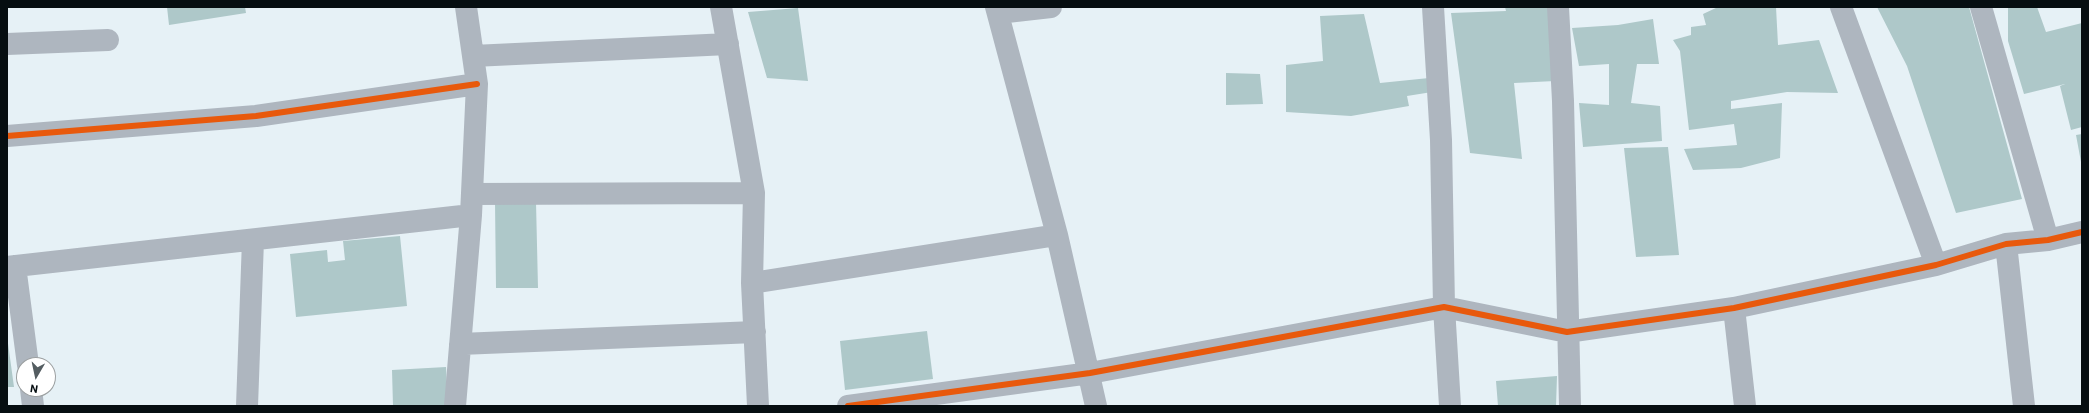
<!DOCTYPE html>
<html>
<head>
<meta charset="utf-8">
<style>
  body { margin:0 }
  #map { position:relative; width:2089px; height:413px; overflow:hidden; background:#e6f1f6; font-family:Roboto,sans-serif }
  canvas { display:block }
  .frame { position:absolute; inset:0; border:8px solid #060e11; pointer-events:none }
  .north { position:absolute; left:16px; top:357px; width:40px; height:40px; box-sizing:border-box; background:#fff; border:1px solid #9b9fa0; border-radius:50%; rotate:189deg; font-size:11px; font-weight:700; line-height:16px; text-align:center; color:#060e11 }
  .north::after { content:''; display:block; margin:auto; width:14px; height:18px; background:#545d61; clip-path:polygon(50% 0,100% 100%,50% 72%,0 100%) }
</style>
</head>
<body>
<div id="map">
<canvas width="2089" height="413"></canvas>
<div class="frame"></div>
<div class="north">N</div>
</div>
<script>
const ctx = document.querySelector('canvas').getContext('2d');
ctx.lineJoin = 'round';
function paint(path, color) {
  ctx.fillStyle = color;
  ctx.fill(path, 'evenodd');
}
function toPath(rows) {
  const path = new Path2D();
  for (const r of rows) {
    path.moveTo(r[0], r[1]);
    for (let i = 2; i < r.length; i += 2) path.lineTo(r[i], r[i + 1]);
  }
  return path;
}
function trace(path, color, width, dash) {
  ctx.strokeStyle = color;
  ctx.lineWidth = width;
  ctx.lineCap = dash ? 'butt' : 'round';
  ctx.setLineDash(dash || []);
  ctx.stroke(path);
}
const building = toPath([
  [167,7,245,7,246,13,169,25],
  [1505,7,1551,7,1555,81,1514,83,1522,159,1470,153,1451,13,1506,11],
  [1718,7,1776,7,1778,45,1819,40,1838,93,1787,92,1731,101,1731,109,1782,103,1780,158,1741,168,1693,170,1684,149,1737,145,1734,124,1689,130,1680,51,1673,40,1691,35,1691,27,1706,25,1703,14],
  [1877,7,1969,7,2022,199,1956,213,1907,66],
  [2037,7,2046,32,2082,23,2082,127,2071,130,2060,86,2065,84,2024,94,2008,41,2008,8],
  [798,8,808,81,767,78,748,12],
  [1364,14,1380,83,1429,78,1432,92,1407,96,1409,106,1351,116,1286,112,1286,65,1323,61,1320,16],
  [1653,19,1659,64,1637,64,1631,103,1660,106,1662,141,1583,147,1579,103,1609,105,1609,64,1579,66,1572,28,1618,25],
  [1226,73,1260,74,1263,104,1226,105],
  [2082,134,2082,162,2081,162,2076,135],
  [1668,147,1679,255,1636,257,1624,148],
  [495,202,536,202,538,288,496,288],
  [400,236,407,306,296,317,290,254,327,250,328,262,345,260,343,241],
  [927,331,933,379,845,390,840,341],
  [7,336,14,387,7,387],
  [446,367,448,406,393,406,392,370],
  [1557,376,1556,406,1498,406,1496,381]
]);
const minor = toPath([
  [721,7,754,193,752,283,758,406],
  [996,7,1057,235,1096,406],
  [1433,7,1441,140,1444,307,1450,406],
  [1558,7,1563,101,1570,406],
  [1841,7,1936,265],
  [1981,7,2048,240],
  [998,13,1051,7],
  [7,44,108,40],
  [473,56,728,44],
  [7,136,256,116,477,84],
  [472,194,754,193],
  [2006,244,2024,406],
  [15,266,28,365],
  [7,267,471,215],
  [752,283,1057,235],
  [1734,308,1745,406],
  [460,344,755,332],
  [31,389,33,406],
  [247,406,253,240],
  [455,406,471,215,477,84,466,7],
  [848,406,1090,373,1444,307,1567,332,1734,308,1936,265,2006,244,2048,240,2082,232]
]);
const cycleway = toPath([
  [7,136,256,116,477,84],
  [848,406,1090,373,1444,307,1567,332,1734,308,1936,265,2006,244,2048,240,2082,232]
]);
paint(building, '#aec8c9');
trace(minor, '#aeb6bf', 22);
trace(cycleway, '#e8590c', 6);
</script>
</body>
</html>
